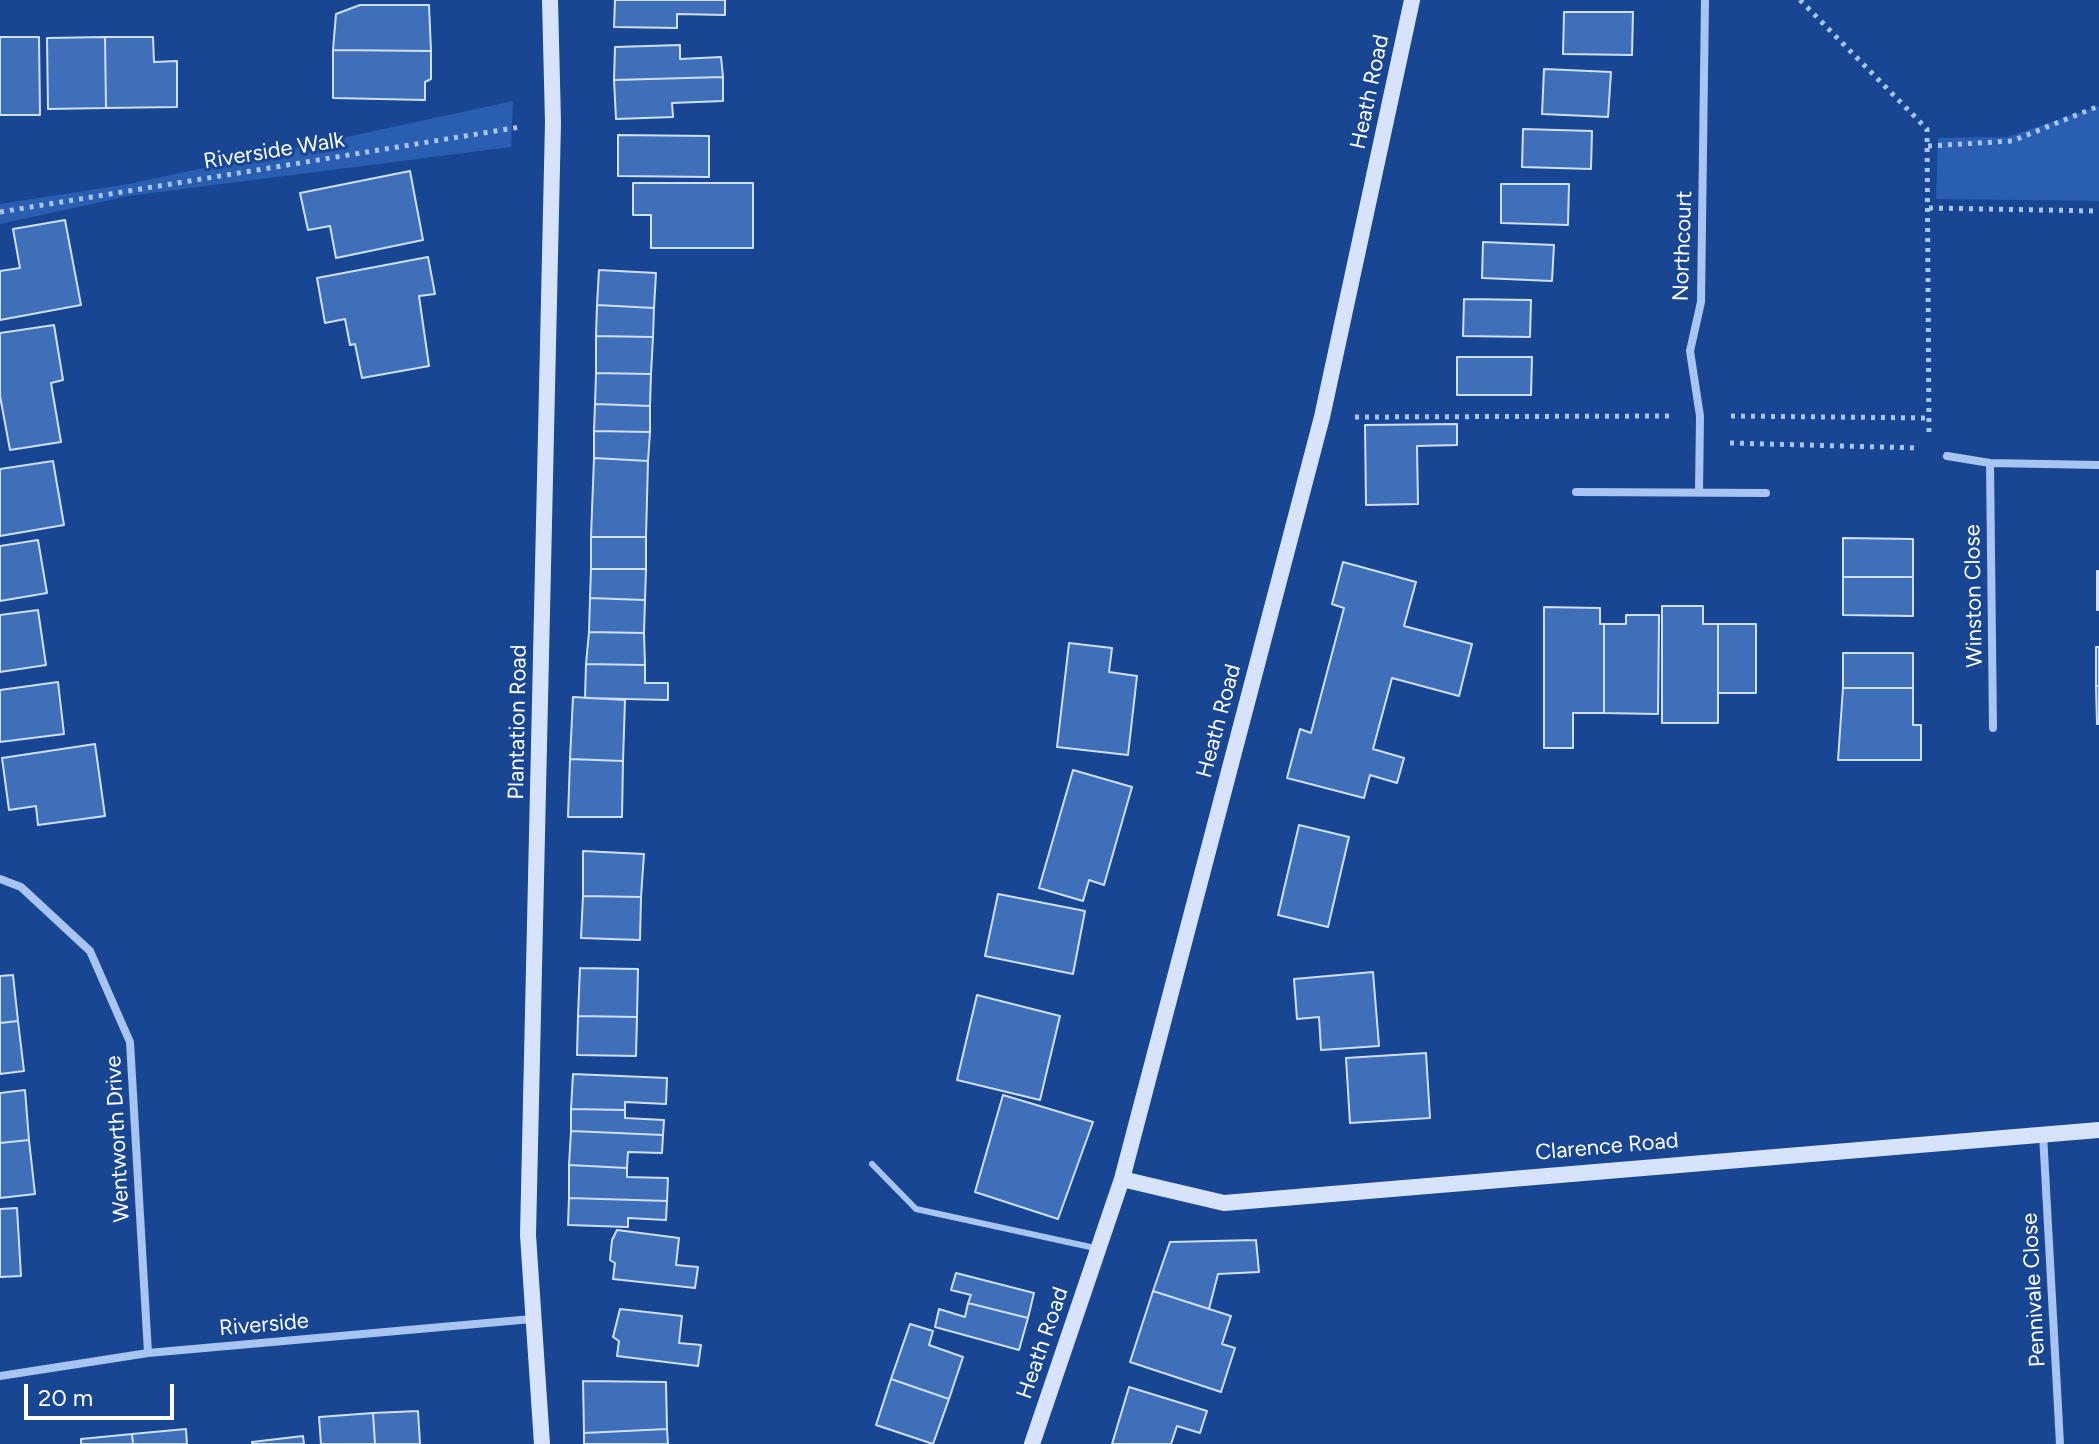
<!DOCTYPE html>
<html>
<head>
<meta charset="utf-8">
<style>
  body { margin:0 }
  #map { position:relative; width:2099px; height:1444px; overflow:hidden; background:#184693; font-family:Figtree,sans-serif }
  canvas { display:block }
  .scale { position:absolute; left:24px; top:1384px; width:150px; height:36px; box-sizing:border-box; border:4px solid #fff; border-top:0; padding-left:10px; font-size:24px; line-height:28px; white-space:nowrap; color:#fff; -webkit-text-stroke:6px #184693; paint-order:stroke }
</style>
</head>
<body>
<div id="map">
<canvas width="2099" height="1444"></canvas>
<div class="scale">20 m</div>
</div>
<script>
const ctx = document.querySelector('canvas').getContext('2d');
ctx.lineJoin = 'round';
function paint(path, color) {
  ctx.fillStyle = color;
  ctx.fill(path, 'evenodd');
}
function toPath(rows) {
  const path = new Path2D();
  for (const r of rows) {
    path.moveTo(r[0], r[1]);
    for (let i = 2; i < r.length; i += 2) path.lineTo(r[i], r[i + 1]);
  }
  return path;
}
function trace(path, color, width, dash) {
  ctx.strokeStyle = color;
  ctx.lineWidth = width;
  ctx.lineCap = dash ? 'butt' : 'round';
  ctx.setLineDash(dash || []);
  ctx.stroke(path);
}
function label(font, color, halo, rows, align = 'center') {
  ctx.font = font + ' Figtree,sans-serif';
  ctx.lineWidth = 6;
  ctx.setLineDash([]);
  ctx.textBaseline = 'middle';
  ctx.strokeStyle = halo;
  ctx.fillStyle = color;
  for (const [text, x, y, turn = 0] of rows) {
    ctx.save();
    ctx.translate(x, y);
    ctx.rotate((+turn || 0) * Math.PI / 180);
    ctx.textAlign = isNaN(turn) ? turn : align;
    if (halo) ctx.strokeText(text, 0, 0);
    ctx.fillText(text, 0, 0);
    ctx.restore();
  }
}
const green = toPath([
  [513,101,511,147,128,196,0,224,0,204,129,184],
  [2099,106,2099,201,1936,199,1938,138,2007,137]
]);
const building = toPath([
  [615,0,725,0,725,15,677,14,677,28,614,27,615,0],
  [360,5,429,5,431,51,333,50,336,14,360,5],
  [1564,12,1633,12,1632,55,1563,54,1564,12],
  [0,37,39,37,40,115,0,115,0,37],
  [105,37,106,108,48,109,47,38,105,37],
  [105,37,153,37,154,62,177,61,177,107,106,108,105,37],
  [680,45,680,59,721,57,723,77,614,80,615,47,680,45],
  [333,50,431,51,431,79,425,82,425,100,333,98,333,50],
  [1544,69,1611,72,1608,117,1542,114,1544,69],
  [723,77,723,101,672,103,673,117,616,119,614,80,723,77],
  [1523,129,1592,131,1591,169,1522,167,1523,129],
  [618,135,709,136,709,177,618,176,618,135],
  [410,171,423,240,336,258,330,226,308,230,300,193,410,171],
  [633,183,753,183,753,248,651,248,651,215,633,215,633,183],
  [1501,184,1569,184,1568,225,1501,223,1501,184],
  [65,220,81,305,0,320,0,271,20,268,13,229,65,220],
  [1483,242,1554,245,1552,281,1482,278,1483,242],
  [428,257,435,294,419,296,429,366,362,378,355,344,350,345,345,319,325,323,317,278,428,257],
  [599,270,656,273,654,308,597,305,599,270],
  [1464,299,1531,300,1530,337,1463,336,1464,299],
  [597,305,654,308,653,337,596,336,597,305],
  [54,325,63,380,51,383,61,442,10,450,0,396,0,333,54,325],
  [596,336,653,337,651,374,596,373,596,336],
  [1457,357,1532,357,1531,395,1457,395,1457,357],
  [596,373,651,374,650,406,595,404,596,373],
  [595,404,650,406,650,432,594,431,595,404],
  [1457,424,1457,445,1417,446,1418,504,1366,505,1365,425,1457,424],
  [594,431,650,432,648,461,594,458,594,431],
  [594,458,648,461,646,537,591,537,594,458],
  [53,461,64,525,0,536,0,469,53,461],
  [591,537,646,537,646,569,591,569,591,537],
  [1843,538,1913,539,1913,577,1843,577,1843,538],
  [38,540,47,593,0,601,0,546,38,540],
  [1343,562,1416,582,1404,626,1472,644,1459,696,1392,678,1373,749,1404,758,1397,783,1370,775,1364,798,1287,778,1300,729,1311,733,1344,608,1332,604,1343,562],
  [591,569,646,569,645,600,590,598,591,569],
  [2097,571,2099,571,2099,610,2097,610,2097,571],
  [1843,577,1913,577,1913,616,1843,615,1843,577],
  [590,598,645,600,644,633,589,632,590,598],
  [1662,606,1703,606,1703,624,1718,624,1718,723,1662,723,1662,606],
  [1544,607,1600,608,1600,624,1604,624,1604,713,1573,713,1573,748,1544,748,1544,607],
  [38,610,46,665,0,672,0,615,38,610],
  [1626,615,1659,615,1658,714,1604,713,1604,624,1626,624,1626,615],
  [1718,624,1756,624,1756,693,1718,693,1718,624],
  [589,632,644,633,645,665,586,664,589,632],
  [1069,643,1112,648,1109,672,1137,676,1128,755,1057,747,1069,643],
  [2096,647,2099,647,2099,686,2096,686,2096,647],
  [1843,653,1913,653,1913,688,1843,688,1843,653],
  [586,664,645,665,645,683,668,683,668,700,585,698,586,664],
  [58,682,64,734,0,742,0,690,58,682],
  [2096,686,2099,686,2099,724,2097,724,2096,686],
  [1843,688,1913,688,1913,725,1921,725,1921,760,1838,760,1843,688],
  [573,697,625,700,623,761,570,759,573,697],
  [95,744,105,816,38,825,36,806,9,810,2,758,95,744],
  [570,759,623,761,622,817,568,817,570,759],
  [1073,770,1132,787,1104,885,1089,880,1083,901,1039,888,1073,770],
  [1299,825,1349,837,1328,927,1278,915,1299,825],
  [583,851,644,854,641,897,583,896,583,851],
  [998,894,1085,911,1073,974,985,956,998,894],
  [583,896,641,897,640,940,581,938,583,896],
  [580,968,638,969,637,1017,578,1016,580,968],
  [1373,972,1379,1046,1321,1050,1319,1017,1297,1019,1294,979,1373,972],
  [13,975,18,1021,0,1023,0,976,13,975],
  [977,995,1060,1016,1040,1100,957,1080,977,995],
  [578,1016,637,1017,636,1056,577,1055,578,1016],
  [18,1021,24,1071,0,1074,0,1023,18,1021],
  [1426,1053,1430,1118,1350,1123,1346,1058,1426,1053],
  [573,1074,667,1078,666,1104,625,1102,625,1110,571,1109,573,1074],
  [25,1090,29,1140,0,1143,0,1093,25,1090],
  [1003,1095,1093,1122,1058,1219,975,1192,1003,1095],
  [571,1109,625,1110,625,1118,664,1120,663,1135,571,1131,571,1109],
  [571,1131,663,1135,662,1153,628,1152,627,1168,569,1165,571,1131],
  [29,1140,35,1194,0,1198,0,1143,29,1140],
  [569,1165,627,1168,627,1177,668,1178,667,1201,569,1198,569,1165],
  [569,1198,667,1201,666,1220,628,1218,628,1227,568,1225,569,1198],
  [17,1208,21,1276,0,1277,0,1209,17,1208],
  [617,1230,679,1238,676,1265,698,1267,695,1288,613,1279,615,1263,610,1260,612,1240,617,1230],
  [1256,1240,1259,1272,1218,1274,1209,1309,1153,1291,1170,1242,1256,1240],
  [956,1273,1034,1293,1028,1318,968,1303,971,1295,951,1290,956,1273],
  [1153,1291,1231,1316,1222,1344,1235,1348,1221,1392,1130,1362,1153,1291],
  [968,1303,1028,1318,1019,1350,935,1327,939,1309,965,1317,968,1303],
  [620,1309,682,1316,679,1343,701,1345,698,1366,617,1356,619,1341,613,1337,620,1309],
  [910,1324,933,1331,929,1345,963,1357,949,1399,891,1379,910,1324],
  [891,1379,949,1399,933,1444,876,1425,891,1379],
  [583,1381,666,1382,667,1429,584,1433,583,1381],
  [1129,1387,1207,1411,1200,1433,1177,1426,1171,1444,1112,1444,1129,1387],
  [418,1411,420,1444,375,1444,373,1413,418,1411],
  [373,1413,375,1444,321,1444,319,1417,373,1413],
  [186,1429,187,1444,133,1444,132,1434,186,1429],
  [667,1429,668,1444,584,1444,584,1433,667,1429],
  [132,1434,133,1444,81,1444,81,1439,132,1434],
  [303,1436,304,1444,252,1444,252,1442,303,1436]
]);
const path = toPath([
  [1800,0,1927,129,1929,434],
  [1928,146,2012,141,2099,106],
  [1929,208,2099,211],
  [0,212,520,127],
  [1731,416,1929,418],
  [1355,417,1669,416],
  [1730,443,1919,448]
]);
const lane = toPath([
  [872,1164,916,1209,1095,1248]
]);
const street = toPath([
  [1947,456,1990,463,2099,465],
  [1990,463,1993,728],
  [1576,492,1766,493],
  [1699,492,1700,416,1690,351,1701,302,1705,0],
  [0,879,21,887,90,951,130,1042,148,1353],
  [2043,1134,2060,1444],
  [0,1376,148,1353,532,1319]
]);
const secondary = toPath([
  [1122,1179,1224,1203,2099,1130],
  [542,1444,528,1235,553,122,550,0],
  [1032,1444,1122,1179,1322,417,1412,0]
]);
const streetNames = [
  ["Heath Road",1370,92,-78],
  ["Riverside Walk",274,151,-9],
  ["Northcourt",1683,246,-88],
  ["Winston Close",1974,596,-91],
  ["Heath Road",1219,721,-75],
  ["Plantation Road",518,722,-89],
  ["Wentworth Drive",118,1139,-93],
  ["Clarence Road",1607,1147,-5],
  ["Pennivale Close",2034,1290,-93],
  ["Riverside",264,1325,-5],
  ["Heath Road",1043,1343,-71]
];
paint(green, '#2a5eb1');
paint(building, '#406fba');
trace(building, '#cee0fb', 2);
trace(path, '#a8c4f0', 5, [4, 6]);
trace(lane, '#a8c4f0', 6);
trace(street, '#a8c4f0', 8);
trace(secondary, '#d6e3fb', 16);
label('22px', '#fff', '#184693', streetNames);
</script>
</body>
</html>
